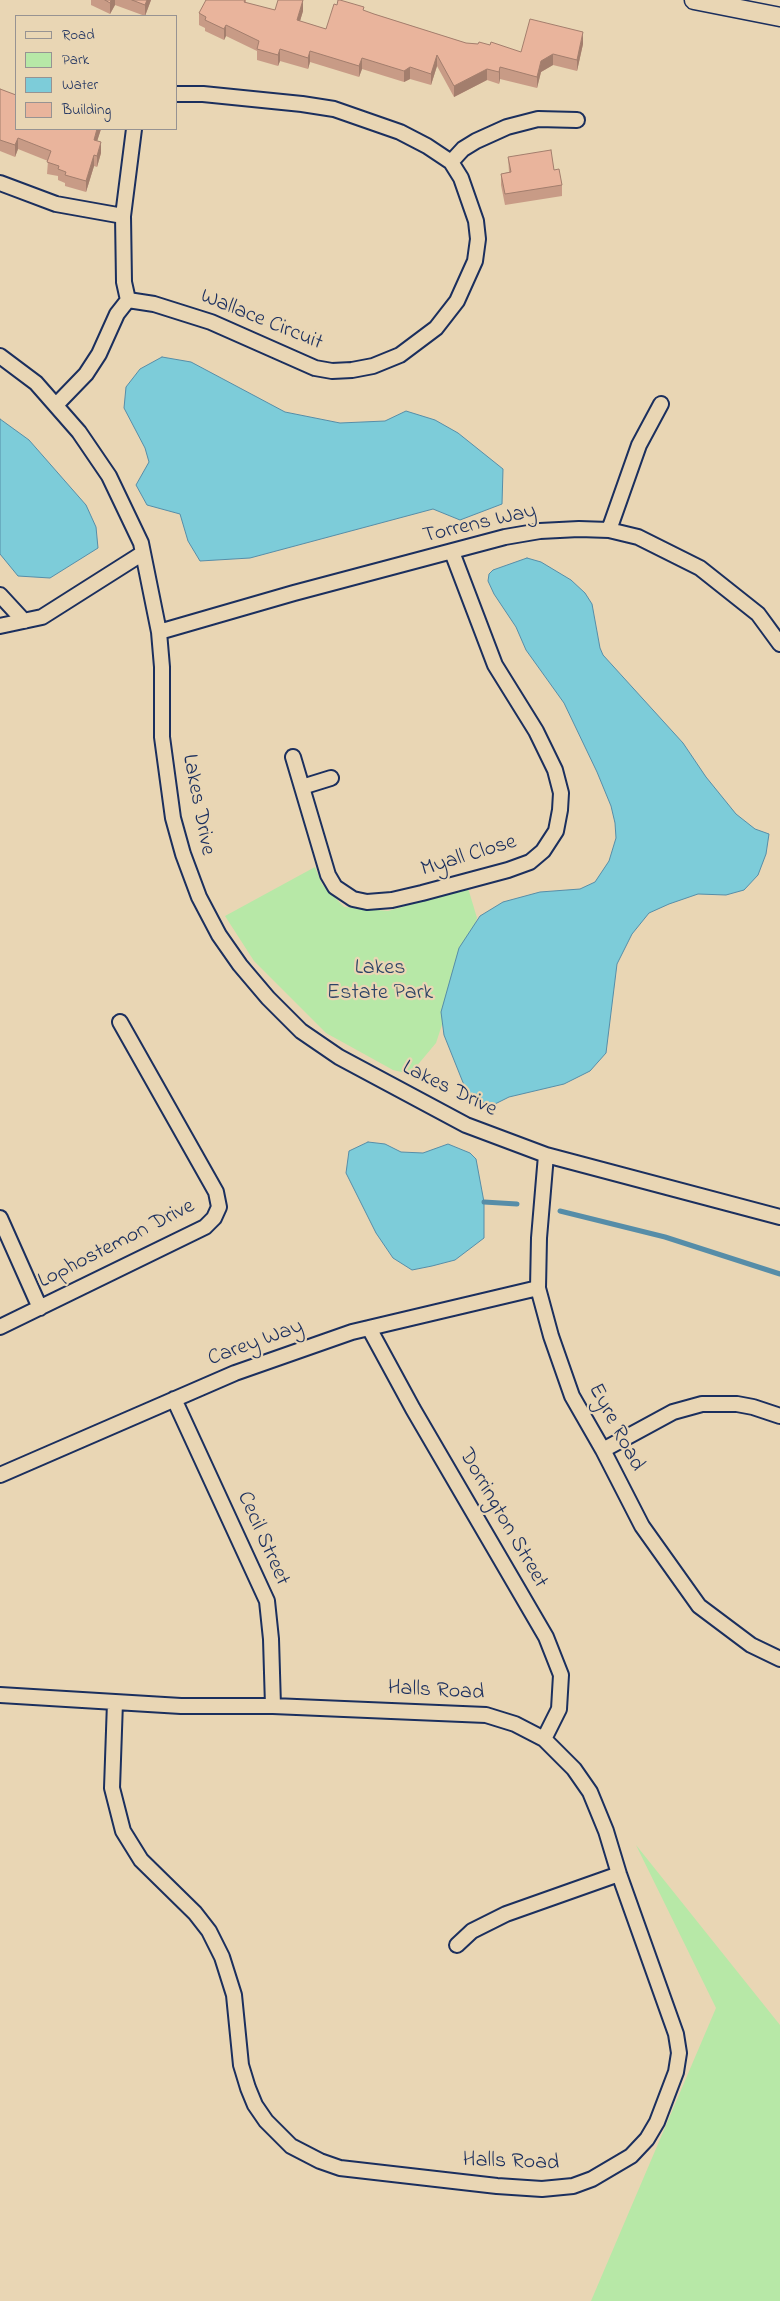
<!DOCTYPE html>
<html>
<head>
<meta charset="utf-8">
<style>
  body { margin:0 }
  #map { position:relative; width:780px; height:2301px; overflow:hidden; background:#e9d6b4; font-family:"Indie Flower",sans-serif }
  canvas { display:block }
  .legend { position:absolute; left:15px; top:15px; width:162px; height:115px; box-sizing:border-box; background:#e9d6b4; border:1px solid #979392; margin:0; padding:6px 9px; list-style:none; font-size:15px; color:#1b2f5e }
  .legend li { display:flex; align-items:center; gap:10px; height:25px }
  .legend b { width:25px; border:1px solid #979392 }
</style>
</head>
<body>
<div id="map">
<canvas width="780" height="2301"></canvas>
<ul class="legend">
<li><b style="height:6px;background:#e9d6b4"></b>Road</li>
<li><b style="height:14px;background:#b7e8a7"></b>Park</li>
<li><b style="height:14px;background:#7dccd9"></b>Water</li>
<li><b style="height:14px;background:#e9b49c"></b>Building</li>
</ul>
</div>
<script>
const ctx = document.querySelector('canvas').getContext('2d');
ctx.lineJoin = 'round';
function paint(path, color) {
  ctx.fillStyle = color;
  ctx.fill(path, 'evenodd');
}
function toPath(rows) {
  const path = new Path2D();
  for (const r of rows) {
    path.moveTo(r[0], r[1]);
    for (let i = 2; i < r.length; i += 2) path.lineTo(r[i], r[i + 1]);
  }
  return path;
}
function trace(path, color, width, dash) {
  ctx.strokeStyle = color;
  ctx.lineWidth = width;
  ctx.lineCap = dash ? 'butt' : 'round';
  ctx.setLineDash(dash || []);
  ctx.stroke(path);
}
function label(font, color, halo, rows, align = 'center') {
  ctx.font = font + ' "Indie Flower",sans-serif';
  ctx.lineWidth = 4.5;
  ctx.setLineDash([]);
  ctx.textBaseline = 'middle';
  ctx.strokeStyle = halo;
  ctx.fillStyle = color;
  for (const [text, x, y, turn = 0] of rows) {
    ctx.save();
    ctx.translate(x, y);
    ctx.rotate((+turn || 0) * Math.PI / 180);
    ctx.textAlign = isNaN(turn) ? turn : align;
    if (halo) ctx.strokeText(text, 0, 0);
    ctx.fillText(text, 0, 0);
    ctx.restore();
  }
}
const green = toPath([
  [315,867,322,884,344,907,388,911,468,888,477,918,436,1043,410,1074,393,1070,326,1033,254,961,225,916],
  [636,1845,780,2025,780,2301,591,2301,716,2008]
]);
const water = toPath([
  [162,357,191,362,285,412,340,423,385,421,406,411,435,420,458,433,503,469,502,504,460,520,433,509,250,558,200,561,188,541,180,514,147,505,136,485,149,462,145,448,124,408,126,387,140,369,162,357],
  [0,419,29,440,86,505,96,527,98,548,50,578,18,576,0,554,0,419],
  [527,558,541,562,571,580,585,593,592,604,600,648,603,655,683,743,706,777,736,814,755,829,769,834,766,854,758,875,744,890,726,895,698,894,669,904,649,913,632,934,617,964,606,1053,590,1071,564,1084,509,1097,491,1106,468,1095,444,1035,441,1012,459,948,480,916,503,902,540,892,580,889,595,882,609,861,616,838,615,823,611,806,597,772,564,703,526,650,516,627,494,594,488,581,489,574,493,570,527,558],
  [368,1142,385,1144,401,1152,423,1153,448,1144,470,1153,476,1159,484,1202,484,1238,455,1260,432,1266,412,1270,393,1258,376,1233,346,1173,349,1151,368,1142]
]);
const stream = toPath([
  [484,1202,517,1204],
  [560,1211,665,1237,780,1274]
]);
const minor = toPath([
  [451,162,463,149,476,141,507,127,538,119,577,120],
  [0,183,56,204,123,216],
  [128,300,154,304,211,322,315,368,332,371,352,370,373,366,400,355,436,328,457,301,475,261,478,239,476,221,461,178,451,162,427,146,400,132,334,109,302,104,203,94,176,94],
  [128,300,124,282,123,216,134,129],
  [0,356,36,383,79,432,109,476,141,543,159,632,162,667,162,737,173,818,183,854,199,897,219,935,240,965,268,998,301,1031,339,1057,466,1125,546,1155,780,1217],
  [57,404,86,374,99,354,117,314,128,300],
  [609,530,639,445,661,404],
  [0,595,24,621],
  [0,626,42,617,143,553],
  [159,632,294,593,505,537,540,531,579,529,609,530,638,537,700,568,758,614,780,644],
  [293,757,328,875,335,887,353,899,367,902,392,900,422,893,508,870,530,862,543,851,556,831,560,810,561,793,555,770,536,731,495,665,452,552],
  [302,787,331,778],
  [546,1155,539,1238,538,1288,551,1336,572,1396,603,1450,642,1526,699,1606,751,1645,780,1659],
  [0,1218,40,1308],
  [0,1327,205,1227,214,1218,219,1207,216,1192,120,1022],
  [369,1328,413,1409,546,1637,561,1675,559,1709,544,1739],
  [174,1399,267,1601,271,1639,273,1706],
  [603,1450,673,1412,702,1404,737,1404,753,1407,780,1416],
  [0,1475,235,1373,352,1332,538,1288],
  [0,1695,181,1706,273,1706,486,1715,515,1724,544,1739,574,1769,590,1792,606,1831,619,1874,676,2034,679,2053,676,2072,657,2122,647,2139,631,2156,592,2179,573,2186,542,2189,497,2186,340,2168,320,2161,291,2146,266,2121,255,2105,248,2088,241,2065,234,1995,222,1957,209,1931,195,1913,141,1860,123,1831,112,1788,115,1702],
  [457,1945,472,1931,506,1914,619,1874]
]);
const tertiary = toPath([
  [694,0,780,17]
]);
const wall = toPath([
  [91,0,151,0,145,16,115,5,110,14,91,5],
  [246,0,246,3,275,10,303,11,300,21,326,29,364,11,374,14,466,43,490,45,521,52,583,44,577,71,553,65,541,72,537,88,500,79,499,84,487,80,454,97,437,66,431,85,410,79,404,82,362,69,359,77,310,62,308,69,280,61,278,66,257,60,257,51,226,36,224,40,205,31,205,28,199,25,199,13],
  [0,89,101,129,97,141,101,153,97,167,94,166,86,192,65,186,65,183,58,180,58,176,47,174,48,161,18,149,15,157,0,151],
  [508,157,554,170,562,185,562,196,505,205,501,185,501,174,509,172]
]);
const shadedWall = toPath([
  [111,0,115,0,115,5,110,14,110,3],
  [147,0,151,0,145,16,145,5],
  [303,0,303,11,297,31,297,20],
  [226,25,226,36,224,40,224,29],
  [583,32,583,44,577,71,577,60],
  [280,49,280,61,278,66,278,55],
  [310,51,310,62,308,69,308,58],
  [553,54,553,65,541,72,537,88,537,77,541,61],
  [437,55,437,66,431,85,431,74],
  [362,58,362,69,359,77,359,66],
  [410,67,410,79,404,82,404,71],
  [500,67,500,79,499,84,499,72],
  [487,69,487,80,454,97,454,86],
  [97,129,101,129,94,151,94,140],
  [18,138,18,149,15,157,15,145],
  [101,142,101,153,97,167,97,156],
  [94,155,94,166,86,192,86,181]
]);
const building = toPath([
  [105,0,111,0,110,3,105,0],
  [132,0,147,0,145,5,132,0],
  [206,0,245,0,244,2,275,10,278,0,303,0,297,20,326,29,334,4,337,5,338,0,340,0,364,7,363,10,374,14,466,43,478,44,479,42,490,45,491,42,521,52,530,19,583,32,577,60,553,54,541,61,537,77,500,67,499,72,487,69,454,86,437,55,431,74,410,67,404,71,362,58,359,66,310,51,308,58,280,49,278,55,257,49,259,41,226,25,224,29,205,20,206,17,199,13,206,0],
  [0,89,16,95,16,129,97,129,94,140,101,142,97,156,94,155,86,181,65,175,66,172,58,169,59,166,47,162,51,151,18,138,15,145,0,140,0,89],
  [551,150,554,170,559,169,562,185,505,194,501,174,511,172,508,157,551,150]
]);
const streetNames = [
  ["Wallace Circuit",261,321,22],
  ["Torrens Way",480,525,-13],
  ["Lakes Drive",197,805,79],
  ["Myall Close",469,857,-17],
  ["Lakes Drive",449,1090,26],
  ["Lophostemon Drive",117,1245,-27],
  ["Carey Way",256,1344,-20],
  ["Eyre Road",615,1428,62],
  ["Dorrington Street",502,1519,60],
  ["Cecil Street",262,1539,66],
  ["Halls Road",436,1692,3],
  ["Halls Road",511,2163,2]
];
const parkNames = [
  ["Lakes",380,969],
  ["Estate Park",380,994]
];
paint(green, '#b7e8a7');
paint(water, '#7dccd9');
trace(water, '#568da8', 1);
trace(stream, '#568da8', 5);
trace(minor, '#1b2f5e', 18);
trace(tertiary, '#1b2f5e', 21);
trace(minor, '#e9d6b4', 14);
trace(tertiary, '#e9d6b4', 18);
paint(wall, '#c89b86');
paint(shadedWall, '#a37e6d');
paint(building, '#e9b49c');
trace(building, '#a37e6d', 1);
label('22px', '#1b2f5e', '#e9d6b4', streetNames);
label('22px', '#2b4265', '#e9d6b4', parkNames);
</script>
</body>
</html>
